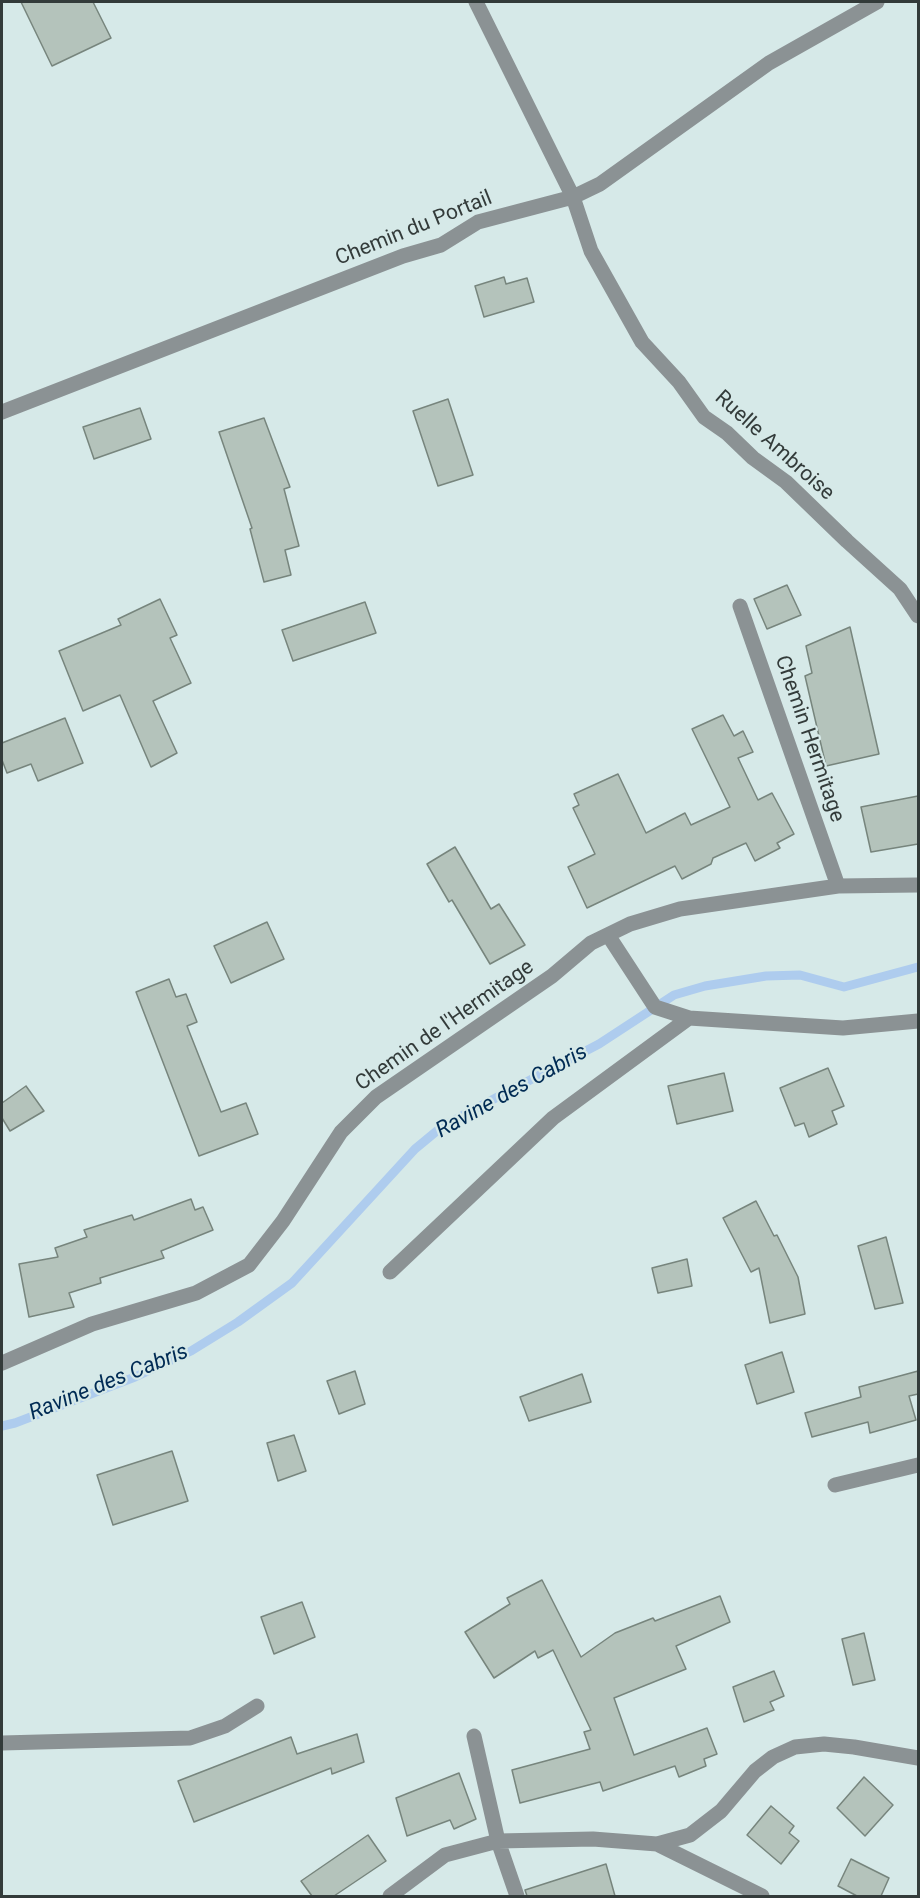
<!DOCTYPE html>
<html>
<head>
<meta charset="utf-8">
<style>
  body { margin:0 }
  #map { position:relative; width:920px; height:1898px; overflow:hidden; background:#d6e9e8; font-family:Roboto,sans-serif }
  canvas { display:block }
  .frame { position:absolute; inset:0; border:3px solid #333b3a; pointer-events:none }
</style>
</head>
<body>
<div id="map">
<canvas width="920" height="1898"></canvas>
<div class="frame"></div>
</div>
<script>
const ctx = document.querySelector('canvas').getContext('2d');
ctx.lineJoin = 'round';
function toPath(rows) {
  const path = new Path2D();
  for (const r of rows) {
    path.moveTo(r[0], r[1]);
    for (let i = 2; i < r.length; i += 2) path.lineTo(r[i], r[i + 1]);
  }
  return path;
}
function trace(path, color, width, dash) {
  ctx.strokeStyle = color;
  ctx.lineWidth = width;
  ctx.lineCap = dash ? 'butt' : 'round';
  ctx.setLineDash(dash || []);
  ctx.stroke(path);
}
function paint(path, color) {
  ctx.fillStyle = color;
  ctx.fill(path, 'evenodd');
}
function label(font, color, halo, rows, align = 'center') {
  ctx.font = font + ' Roboto,sans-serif';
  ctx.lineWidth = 4.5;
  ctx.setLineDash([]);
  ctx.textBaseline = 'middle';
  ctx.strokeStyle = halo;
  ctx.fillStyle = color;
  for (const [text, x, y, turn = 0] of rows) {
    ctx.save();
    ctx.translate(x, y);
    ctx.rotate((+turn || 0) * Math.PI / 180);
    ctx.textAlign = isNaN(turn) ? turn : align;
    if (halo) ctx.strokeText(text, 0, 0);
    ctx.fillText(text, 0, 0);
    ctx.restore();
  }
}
const stream = toPath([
  [2,1426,15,1423,135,1377,191,1351,238,1322,292,1283,415,1149,438,1130,467,1113,599,1044,674,995,705,986,766,976,800,975,844,987,918,967]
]);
const building = toPath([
  [21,2,93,2,111,38,52,66,21,2],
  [504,277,506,284,527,278,534,302,484,317,475,286,504,277],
  [448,399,473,475,438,486,413,411,448,399],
  [140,408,151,439,94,459,83,427,140,408],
  [264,418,290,487,284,489,299,546,285,550,291,575,264,582,250,529,252,528,219,432,264,418],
  [787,585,801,615,767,629,754,599,787,585],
  [160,599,177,635,170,638,191,683,153,701,177,753,151,767,120,695,83,711,59,651,121,625,118,619,160,599],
  [365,602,376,633,293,661,282,630,365,602],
  [850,627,879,754,826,766,805,676,812,673,806,646,850,627],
  [723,715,734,736,743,731,753,752,738,758,758,800,772,793,794,834,777,843,780,848,755,861,746,843,713,858,711,864,682,879,675,866,587,908,568,867,595,854,573,808,579,805,574,794,618,774,646,833,685,813,691,825,730,807,692,729,723,715],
  [65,718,83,763,38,781,31,764,7,773,2,760,2,743,65,718],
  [918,796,918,844,871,852,861,807,918,796],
  [455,847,491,909,499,904,525,945,490,964,452,900,449,902,427,864,455,847],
  [267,922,284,959,231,983,214,946,267,922],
  [169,979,176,997,186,994,197,1022,187,1026,221,1112,246,1103,258,1134,199,1156,136,992,169,979],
  [828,1068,844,1106,832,1111,837,1124,809,1137,804,1123,795,1126,780,1088,828,1068],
  [724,1073,733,1111,677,1124,668,1086,724,1073],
  [26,1086,44,1111,10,1131,2,1118,2,1103,26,1086],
  [191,1199,195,1210,203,1207,213,1230,161,1251,164,1258,100,1278,101,1283,69,1293,74,1307,29,1317,19,1264,58,1257,55,1248,87,1237,84,1230,132,1215,134,1220,191,1199],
  [756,1201,774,1236,777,1235,798,1277,805,1314,770,1323,759,1268,751,1272,723,1218,756,1201],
  [886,1237,903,1303,875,1309,858,1246,886,1237],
  [687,1259,692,1286,658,1293,652,1268,687,1259],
  [782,1352,794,1392,757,1404,745,1365,782,1352],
  [355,1371,365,1404,339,1414,327,1381,355,1371],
  [918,1371,918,1394,909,1396,916,1420,870,1433,868,1422,812,1437,805,1413,861,1397,859,1387,918,1371],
  [582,1374,591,1402,529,1421,520,1397,582,1374],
  [294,1435,306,1471,278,1481,267,1443,294,1435],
  [172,1451,188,1501,113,1525,97,1475,172,1451],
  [542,1580,581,1657,615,1633,653,1618,655,1621,720,1596,730,1622,676,1646,686,1669,614,1698,634,1755,707,1728,717,1754,704,1759,706,1766,679,1777,675,1766,603,1791,600,1782,520,1803,512,1770,590,1749,584,1732,591,1730,553,1650,538,1658,535,1651,494,1678,465,1632,510,1604,507,1598,542,1580],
  [302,1602,315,1637,274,1654,261,1617,302,1602],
  [864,1633,875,1680,853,1685,842,1639,864,1633],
  [774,1671,784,1696,770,1702,774,1710,744,1722,733,1687,774,1671],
  [357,1734,364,1762,332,1774,331,1768,194,1822,178,1781,291,1737,297,1754,357,1734],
  [459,1773,476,1819,454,1829,450,1820,407,1836,396,1798,459,1773],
  [864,1777,893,1805,865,1836,837,1808,864,1777],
  [771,1806,794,1826,789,1833,799,1841,781,1864,747,1835,771,1806],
  [368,1835,386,1861,334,1896,312,1896,301,1881,368,1835],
  [851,1859,889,1878,881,1896,857,1896,838,1886,851,1859],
  [606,1864,615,1896,527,1896,525,1890,606,1864]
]);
const minor = toPath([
  [476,2,573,197,591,251,642,342,679,382,704,417,727,433,753,458,786,482,847,541,900,589,918,616],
  [2,412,403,256,441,245,478,222,573,197,600,184,769,63,877,2],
  [740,606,838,886],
  [608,935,655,1007,689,1018,843,1028,918,1021],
  [390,1272,553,1118,689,1018],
  [2,1363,92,1324,196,1293,249,1265,283,1221,341,1132,376,1097,552,976,591,943,630,924,680,909,838,886,918,885],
  [835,1485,918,1465],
  [474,1736,498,1841,517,1896],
  [2,1743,190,1738,225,1726,257,1706],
  [657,1844,762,1896],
  [390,1896,445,1855,498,1841,593,1839,657,1844,690,1835,721,1811,755,1771,773,1757,795,1747,824,1744,854,1747,918,1758]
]);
const streetNames = [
  ["Chemin du Portail",414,229,-22],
  ["Ruelle Ambroise",774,446,42],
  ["Chemin Hermitage",809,739,71],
  ["Chemin de l'Hermitage",445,1026,-35]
];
const waterNames = [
  ["Ravine des Cabris",512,1092,-29],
  ["Ravine des Cabris",109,1383,-22]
];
trace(stream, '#aeccee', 9);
paint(building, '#b4c3bb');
trace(building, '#77857d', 1.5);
trace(minor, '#8b9294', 15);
label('21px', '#333b3a', '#d6e9e8', streetNames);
label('italic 22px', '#002b54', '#d6e9e8', waterNames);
</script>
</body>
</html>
